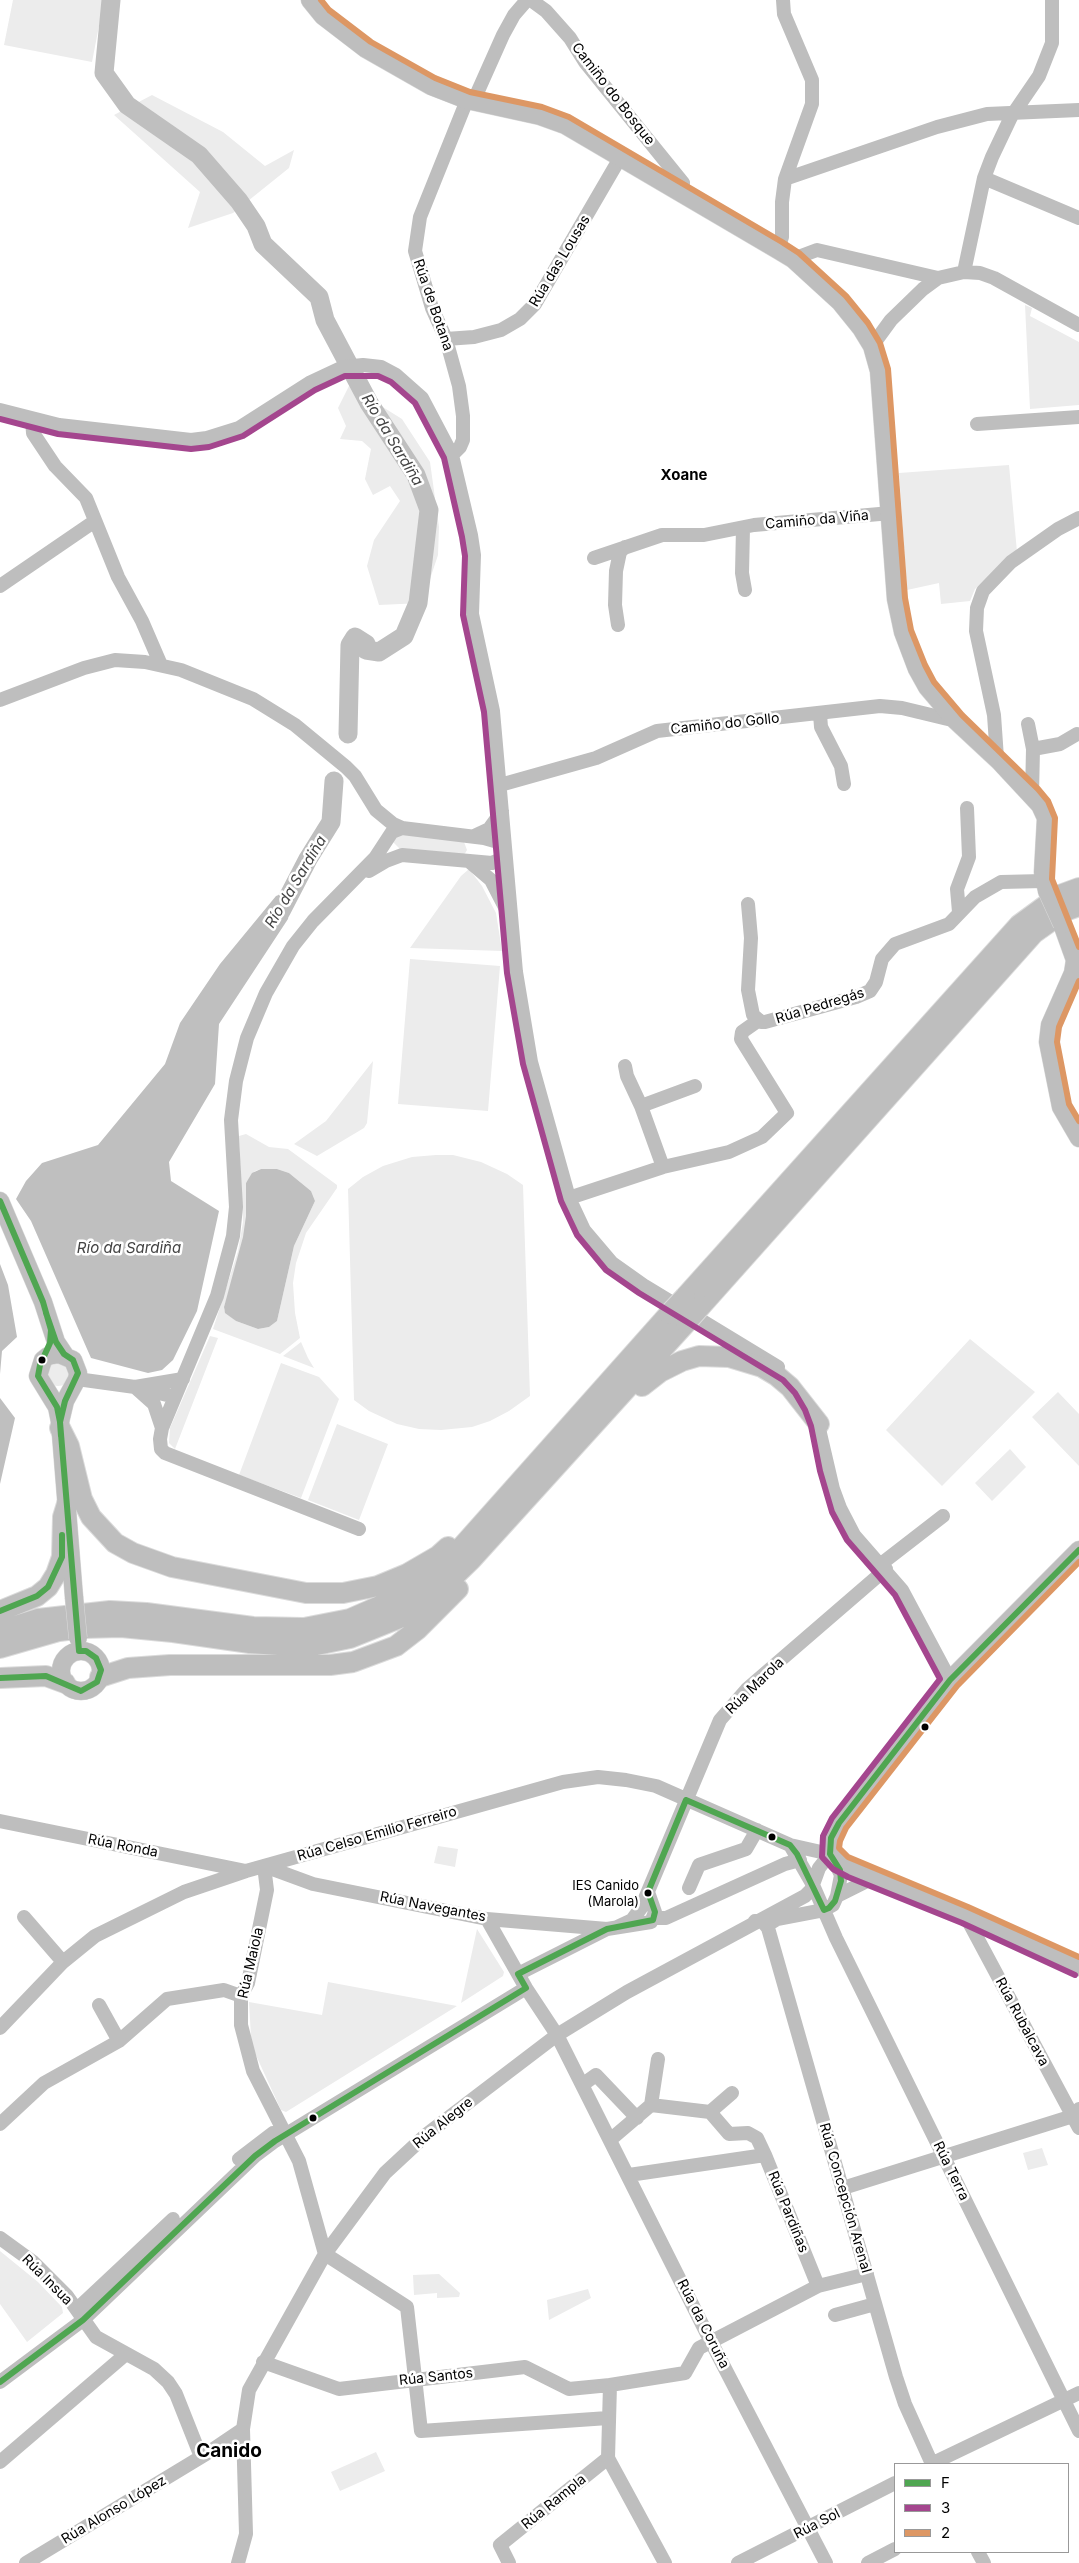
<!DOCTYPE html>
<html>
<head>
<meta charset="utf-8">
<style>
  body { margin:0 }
  #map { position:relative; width:1079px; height:2563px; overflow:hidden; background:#fff; font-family:Inter,sans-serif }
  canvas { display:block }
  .legend { position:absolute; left:894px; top:2463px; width:175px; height:90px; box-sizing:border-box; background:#fff; border:1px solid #999; margin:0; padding:6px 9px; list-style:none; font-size:15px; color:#000 }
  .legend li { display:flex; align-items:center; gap:10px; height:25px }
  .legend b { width:25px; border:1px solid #999 }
</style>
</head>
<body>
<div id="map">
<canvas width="1079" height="2563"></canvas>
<ul class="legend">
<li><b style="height:6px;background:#4fa651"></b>F</li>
<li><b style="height:6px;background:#a4468e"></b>3</li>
<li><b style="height:6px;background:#dd9764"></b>2</li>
</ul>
</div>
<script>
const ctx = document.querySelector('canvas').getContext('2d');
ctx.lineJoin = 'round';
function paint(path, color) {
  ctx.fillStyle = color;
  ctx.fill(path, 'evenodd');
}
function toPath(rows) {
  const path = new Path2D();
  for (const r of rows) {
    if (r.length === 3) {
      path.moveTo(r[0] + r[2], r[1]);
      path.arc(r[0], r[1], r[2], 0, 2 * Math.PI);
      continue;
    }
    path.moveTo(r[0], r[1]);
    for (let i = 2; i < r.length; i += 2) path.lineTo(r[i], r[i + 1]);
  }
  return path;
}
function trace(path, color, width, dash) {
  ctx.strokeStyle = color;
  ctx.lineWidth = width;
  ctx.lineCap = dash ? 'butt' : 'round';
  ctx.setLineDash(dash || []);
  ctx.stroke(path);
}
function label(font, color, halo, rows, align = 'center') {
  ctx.font = font + ' Inter,sans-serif';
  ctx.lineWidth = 5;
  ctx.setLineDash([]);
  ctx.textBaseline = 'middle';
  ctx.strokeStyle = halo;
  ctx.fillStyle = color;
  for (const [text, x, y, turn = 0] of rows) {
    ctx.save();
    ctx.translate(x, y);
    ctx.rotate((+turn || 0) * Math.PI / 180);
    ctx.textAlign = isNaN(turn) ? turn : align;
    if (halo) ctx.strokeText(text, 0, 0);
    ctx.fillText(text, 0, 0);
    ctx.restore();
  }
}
const green = toPath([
  [13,0,104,0,92,62,4,45],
  [152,95,223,132,265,166,294,150,289,168,233,213,188,228,200,192,114,115],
  [1025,305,1032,308,1030,316,1079,342,1079,405,1030,409],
  [349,386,402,419,430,462,439,527,438,555,422,603,379,605,367,566,374,540,400,501,390,486,373,495,365,479,371,449,362,441,340,439,346,426,338,408],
  [1009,465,1017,552,975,589,970,601,941,604,939,583,907,590,899,473],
  [399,834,464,842,467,850,464,855,400,849,393,842],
  [469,869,482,886,496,913,502,951,410,948,461,876],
  [410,959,500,966,488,1111,398,1104],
  [373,1061,367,1123,364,1128,317,1156,294,1144,326,1121],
  [246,1134,269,1147,288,1149,337,1185,337,1188,306,1233,296,1263,293,1283,295,1313,300,1338,280,1354,213,1329,238,1251,243,1222,239,1141,239,1136],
  [261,1169,277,1169,289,1173,311,1191,315,1201,294,1246,277,1321,269,1327,258,1329,236,1321,224,1310,224,1307,242,1247,246,1223,246,1183,255,1171],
  [436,1155,453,1155,481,1162,507,1174,523,1185,530,1396,509,1411,490,1421,472,1427,441,1430,419,1429,397,1424,369,1411,354,1400,348,1189,363,1177,383,1166,412,1157],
  [210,1336,218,1338,175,1449,169,1443,170,1428],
  [970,1339,1035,1392,942,1486,886,1430],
  [301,1342,308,1358,314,1368,283,1356],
  [58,1374,12],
  [281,1363,319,1377,339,1399,301,1498,239,1475],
  [1058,1392,1079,1414,1079,1466,1032,1417],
  [337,1424,388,1444,359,1520,308,1500],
  [1010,1449,1026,1467,992,1501,975,1483],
  [438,1846,458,1849,455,1867,434,1863],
  [477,1929,504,1972,503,1976,461,2003],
  [328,1982,457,2006,286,2112,281,2110,254,2051,251,2037,249,2002,322,2015],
  [1042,2148,1048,2165,1028,2170,1023,2153],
  [0,2251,38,2282,62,2307,63,2313,27,2342,0,2304],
  [439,2274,460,2293,459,2297,437,2298,437,2293,414,2295,413,2275],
  [588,2289,591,2298,549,2320,547,2300],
  [376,2452,385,2471,340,2491,331,2472]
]);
const water = toPath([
  [294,889,288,919,219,1024,215,1084,169,1162,171,1181,219,1211,197,1311,173,1360,162,1370,148,1373,91,1358,31,1221,16,1199,26,1181,42,1163,98,1145,165,1064,180,1023,220,964,276,896],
  [261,1169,277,1169,289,1173,311,1191,315,1201,294,1246,277,1321,269,1327,258,1329,236,1321,225,1313,224,1307,243,1237,246,1216,246,1183,252,1173],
  [0,1264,8,1285,17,1337,2,1351,0,1374],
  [0,1398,15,1418,0,1484]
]);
const river = toPath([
  [111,0,104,73,127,105,199,155,239,201,256,226,263,244,319,297,325,320,369,403,416,475,429,510,418,603,404,636,379,652,366,650,366,644,355,637,350,645,348,734],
  [281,911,308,859,331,822,334,781]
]);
const minor = toPath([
  [531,0,546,11,570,38,585,62,683,183,681,195],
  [474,100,503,35,514,15,527,0],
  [984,178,1079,218],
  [785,179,937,127,987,114,1079,110],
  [778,250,782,237,782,202,785,179,812,104,812,80,784,14,783,0],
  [793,259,817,250,938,278,964,272,980,273,994,278,1079,325],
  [964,272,984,178,992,157,1011,117,1039,76,1052,43,1052,0],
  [446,339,474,337,501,330,520,319,535,304,620,158],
  [872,346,891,320,923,289,938,278],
  [0,410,59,425,191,440,207,438,239,428,311,382,343,367,363,365,381,367,396,375,422,398,452,455,471,535,474,555,472,614,493,711,516,972,531,1062,569,1198,584,1230,612,1263,643,1285,778,1367],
  [32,419,33,433,55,466,86,498,118,577,142,621,161,665],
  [977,424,1079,417],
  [452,455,460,447,463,440,463,416,459,386,446,339,432,308,415,251,420,217,467,100],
  [743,528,742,573,745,590],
  [594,558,662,535,704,535,754,525,891,513],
  [0,586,95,521],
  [618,625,615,605,616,571,620,552,625,547],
  [0,700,84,668,115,660,145,662,181,670,253,699,295,725,346,767,355,776,376,810,393,824,402,828,484,838,498,842,505,850],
  [820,714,821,727,841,766,844,784],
  [1028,724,1033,749],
  [997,758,994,715,976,631,977,608,983,591,1011,562,1058,529,1079,518],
  [500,785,596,758,657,731,880,706,902,708,956,721],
  [1032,795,1033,749,1060,744,1077,734],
  [474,836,489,829,502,811],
  [471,863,491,880,508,913],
  [369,871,386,861,402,855,492,863,499,860,505,850],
  [748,904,751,938,748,990,753,1015,761,1022,765,1022,856,997,870,991,876,982,882,959,895,944,949,924,975,897,1001,882,1043,881],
  [959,912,957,889,969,857,967,808],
  [625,1066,627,1076,641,1106],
  [663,1167,641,1106,695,1086],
  [569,1198,663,1167,729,1152,762,1137,787,1113,741,1039,742,1032,759,1020],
  [77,1379,135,1387,175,1397],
  [816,1416,833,1489,840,1508,854,1535,902,1590,950,1680],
  [162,1428,154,1404,135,1387,183,1379],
  [359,1529,165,1453,161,1449,160,1439,162,1428,217,1296,233,1236,236,1207,231,1120,236,1081,247,1038,266,993,293,946,313,921,375,858,392,832,402,828],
  [881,1564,943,1516],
  [0,1821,246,1871],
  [790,1845,813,1885,836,1938,1079,2431],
  [689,1888,699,1865,746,1849,757,1830],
  [837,1896,873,1878],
  [965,1915,1079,2128],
  [24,1917,63,1962],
  [655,1918,666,1918,785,1864,800,1860],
  [487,1919,526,1988,557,2035,706,2332,826,2563],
  [755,1921,763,1922,768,1928,896,2377,905,2404,932,2464],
  [617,1927,632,1920,641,1908,720,1720,747,1689,886,1569],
  [768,1927,769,1924,777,1919,824,1910,833,1905,837,1896,841,1875,833,1858],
  [607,1929,487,1919,313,1884,264,1866,267,1890,248,1983,241,1996,241,2025,253,2071,299,2161,325,2254,407,2307,421,2431,608,2418],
  [518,1974,607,1929,651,1922,655,1912,648,1892],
  [99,2005,119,2041],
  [0,2028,63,1962,95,1936,184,1892,246,1871,563,1782,598,1777,626,1780,656,1786,790,1845,830,1854],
  [582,2085,596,2075,637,2118],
  [651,2105,658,2059],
  [710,2112,729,2134,748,2133,757,2138,765,2155],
  [710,2112,732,2093],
  [0,2124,44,2083,119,2041,167,1999,224,1990,241,1996],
  [610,2140,651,2105,710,2112],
  [239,2159,273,2133],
  [629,2175,765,2155,818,2286],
  [843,2188,1073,2116,1079,2109],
  [0,2238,33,2262,67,2296,96,2337,154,2369,168,2382,176,2394,201,2457],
  [77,2309,173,2219],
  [835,2315,875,2304],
  [263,2362,339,2389,525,2367,569,2389,610,2385],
  [0,2382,83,2320,255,2156,275,2141,526,1988],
  [0,2462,126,2354],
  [931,2464,1079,2393],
  [978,2552,984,2563],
  [26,2563,206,2454,243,2429],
  [238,2563,246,2534,243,2429,249,2390,325,2254,385,2173,427,2134,557,2035,627,1992,805,1896,811,1890,819,1868,830,1854],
  [509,2563,500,2545,608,2458],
  [665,2563,608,2458,610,2385,685,2373,699,2348,818,2286,867,2274],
  [738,2563,895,2483],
  [868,2563,895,2549]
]);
const major = toPath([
  [310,0,323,16,366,49,431,86,467,100,540,116,565,125,778,250,793,259,840,302,861,328,872,346,879,371,896,599,903,632,917,669,927,687,956,721,1000,762,1040,805,1046,818,1043,872,1047,891],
  [1062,924,1075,960,1073,973,1050,1025,1048,1042,1061,1107,1079,1138],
  [0,1201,43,1302,56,1342,64,1354],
  [60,1422,65,1401,77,1379,78,1373,73,1360,59,1354,48,1356,43,1360,38,1376,57,1407,60,1422,74,1597],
  [1079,1550,950,1680,839,1823,831,1838,830,1848,830,1854,844,1865,965,1915,1079,1967],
  [81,1671,20]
]);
const highway = toPath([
  [685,1297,1019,925,1060,895,1079,888],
  [701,1306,1034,933,1065,911,1079,906],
  [642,1386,660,1372,682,1361,699,1356,729,1357,762,1367,777,1376,790,1387,819,1424],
  [60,1428,69,1446,82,1499,91,1517,115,1543,133,1553,172,1567,306,1593,343,1593,378,1586,407,1574,438,1556,448,1547],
  [0,1611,37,1596,48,1587,56,1574,62,1557,63,1517,67,1504],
  [0,1631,38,1619,110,1611,146,1613,253,1627,304,1628,350,1619,396,1599,435,1574,458,1551,669,1314],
  [0,1648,59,1631,83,1628,121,1627,173,1632,250,1643,307,1647,350,1638,402,1617,440,1590,471,1560,686,1323],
  [100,1677,128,1668,170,1665,330,1665,353,1662,396,1646,418,1629,458,1589],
  [0,1678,46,1676,65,1683]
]);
const majorBridge = toPath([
  [1047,891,1062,924],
  [74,1597,78,1638]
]);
const highwayBridge = toPath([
  [669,1314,685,1297],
  [686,1323,701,1306]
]);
const bus1 = toPath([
  [0,1201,43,1302,51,1330,50,1343,40,1365,38,1376,57,1407,60,1422,79,1651,86,1651,96,1658,101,1670,97,1682,81,1691,46,1676,0,1678],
  [46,1313,56,1342,64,1354,73,1360,78,1373,65,1401,60,1422,61,1436],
  [0,1611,37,1596,48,1587,62,1557,62,1535],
  [686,1800,790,1845,797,1854,824,1910,829,1908,835,1901,841,1881,840,1870,830,1854,831,1838,839,1823,950,1680,1079,1550],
  [518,1974,607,1929,653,1920,655,1912,648,1892,686,1800],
  [0,2382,83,2320,255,2156,275,2141,526,1988,518,1974]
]);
const bus2 = toPath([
  [0,419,58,434,191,449,209,447,243,436,315,390,345,376,378,376,391,382,415,403,444,458,462,537,465,556,463,615,484,712,507,973,523,1064,561,1201,577,1235,606,1270,639,1293,783,1380,795,1393,805,1410,811,1426,820,1471,832,1512,847,1540,895,1595,940,1679,832,1818,823,1836,822,1857,833,1869,848,1877,962,1923,1075,1975]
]);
const bus3 = toPath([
  [321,0,329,10,371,42,435,78,470,92,542,107,569,117,782,242,799,253,846,296,868,323,880,343,888,369,905,598,911,630,925,665,934,682,962,715,1038,789,1048,801,1055,818,1052,879,1079,947],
  [1079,981,1059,1027,1057,1042,1069,1104,1079,1121],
  [1079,1562,957,1686,846,1828,840,1841,839,1848,848,1857,968,1907,1079,1957]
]);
const markers = [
  [42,1360,4.5,"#000"],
  [925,1727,4.5,"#000"],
  [772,1837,4.5,"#000"],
  [648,1893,4.5,"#000"],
  [313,2118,4.5,"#000"]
];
const busNames = [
  ["IES Canido",639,1886],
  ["(Marola)",639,1902]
];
const streetNames = [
  ["Camiño do Bosque",613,94,52],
  ["Rúa das Lousas",560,261,-59],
  ["Rúa de Botana",433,305,71],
  ["Camiño da Viña",817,520,-5],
  ["Camiño do Gollo",725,724,-6],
  ["Rúa Pedregás",820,1006,-17],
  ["Rúa Marola",755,1686,-44],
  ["Rúa Celso Emilio Ferreiro",377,1834,-16],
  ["Rúa Ronda",123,1846,11],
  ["Rúa Navegantes",433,1907,11],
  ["Rúa Maiola",251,1963,-77],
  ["Rúa Rubalcava",1022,2022,62],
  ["Rúa Alegre",443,2123,-39],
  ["Rúa Terra",951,2171,64],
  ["Rúa Concepción Arenal",845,2198,74],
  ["Rúa Pardiñas",788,2212,68],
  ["Rúa Insua",47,2280,45],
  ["Rúa da Coruña",703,2324,63],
  ["Rúa Santos",436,2377,-6],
  ["Rúa Rampla",554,2502,-39],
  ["Rúa Alonso López",114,2510,-31],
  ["Rúa Sol",817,2524,-27]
];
const waterNames = [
  ["Río da Sardiña",392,440,59],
  ["Río da Sardiña",296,882,-59],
  ["Río da Sardiña",129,1248]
];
const neighbourhoodNames = [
  ["Xoane",684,475]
];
const districtNames = [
  ["Canido",229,2451]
];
paint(green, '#ececec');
paint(water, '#bfbfbf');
trace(river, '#bfbfbf', 19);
trace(major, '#dbdbdb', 19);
trace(highway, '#dbdbdb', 22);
trace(minor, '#bebebe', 14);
trace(major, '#bebebe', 18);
trace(highway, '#bebebe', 20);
trace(majorBridge, '#dbdbdb', 19, []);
trace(highwayBridge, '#dbdbdb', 22, []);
trace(majorBridge, '#bebebe', 18);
trace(highwayBridge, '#bebebe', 20);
trace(bus1, '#4fa651', 6);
trace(bus2, '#a4468e', 6);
trace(bus3, '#dd9764', 6);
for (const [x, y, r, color] of markers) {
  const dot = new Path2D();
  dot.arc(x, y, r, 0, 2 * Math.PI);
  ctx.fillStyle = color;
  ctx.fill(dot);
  trace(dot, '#fff', 2);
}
label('13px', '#000', '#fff', busNames, 'right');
label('14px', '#000', '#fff', streetNames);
label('italic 15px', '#444', '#fff', waterNames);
label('bold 15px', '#000', '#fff', neighbourhoodNames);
label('bold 19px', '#000', '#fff', districtNames);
</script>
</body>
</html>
